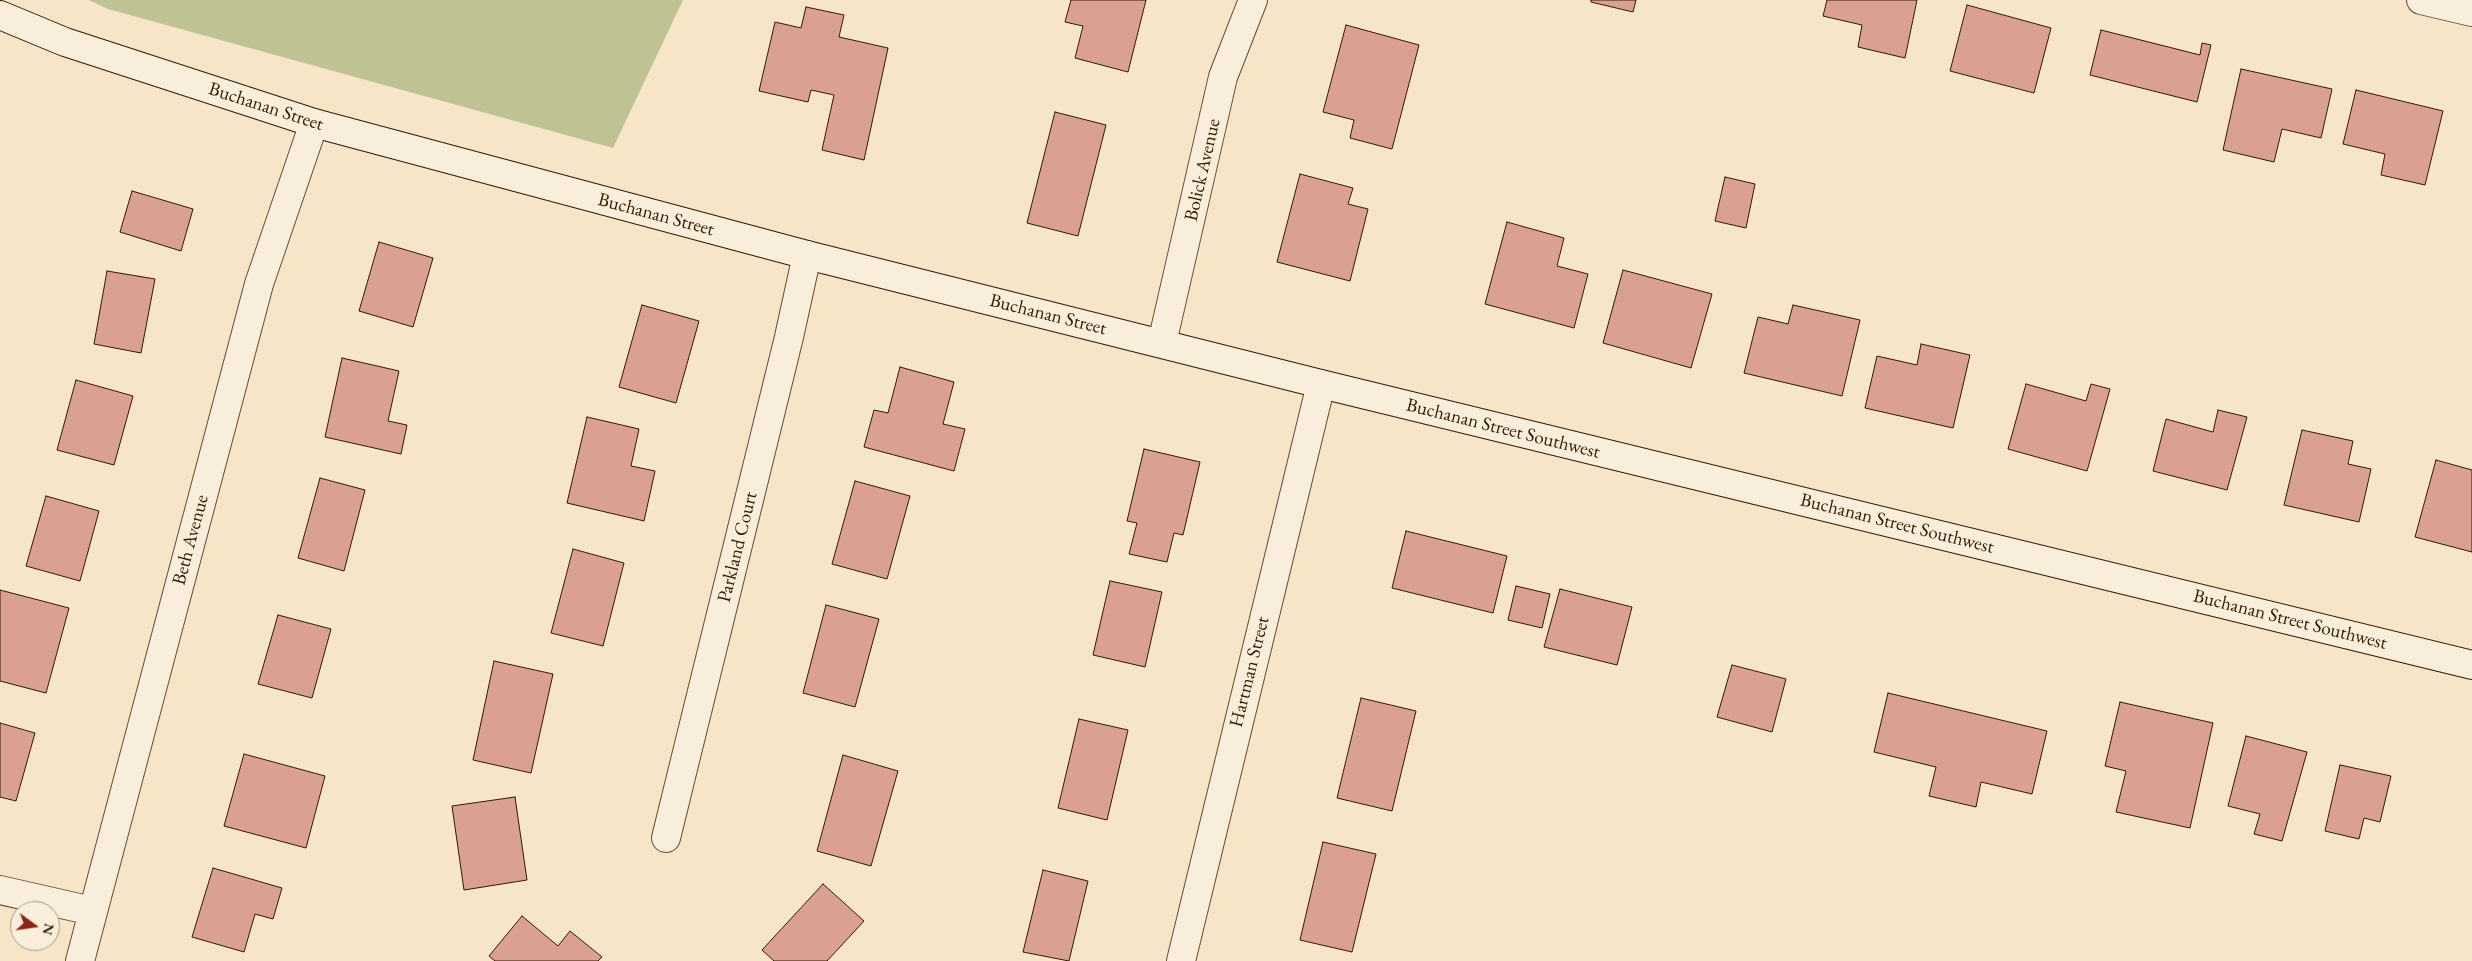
<!DOCTYPE html>
<html>
<head>
<meta charset="utf-8">
<style>
  body { margin:0 }
  #map { position:relative; width:2472px; height:961px; overflow:hidden; background:#f6e5c7; font-family:"EB Garamond",serif }
  canvas { display:block }
  .north { position:absolute; left:10px; top:901px; width:50px; height:50px; box-sizing:border-box; background:#f9eedb; border:1px solid #aa9983; border-radius:50%; rotate:104deg; font-size:14px; font-weight:700; line-height:20px; text-align:center; color:#331a00 }
  .north::after { content:''; display:block; margin:auto; width:18px; height:22px; background:#8f2418; clip-path:polygon(50% 0,100% 100%,50% 72%,0 100%) }
</style>
</head>
<body>
<div id="map">
<canvas width="2472" height="961"></canvas>
<div class="north">N</div>
</div>
<script>
const ctx = document.querySelector('canvas').getContext('2d');
ctx.lineJoin = 'round';
function paint(path, color) {
  ctx.fillStyle = color;
  ctx.fill(path, 'evenodd');
}
function toPath(rows) {
  const path = new Path2D();
  for (const r of rows) {
    path.moveTo(r[0], r[1]);
    for (let i = 2; i < r.length; i += 2) path.lineTo(r[i], r[i + 1]);
  }
  return path;
}
function trace(path, color, width, dash) {
  ctx.strokeStyle = color;
  ctx.lineWidth = width;
  ctx.lineCap = dash ? 'butt' : 'round';
  ctx.setLineDash(dash || []);
  ctx.stroke(path);
}
function label(font, color, halo, rows, align = 'center') {
  ctx.font = font + ' "EB Garamond",serif';
  ctx.lineWidth = 5;
  ctx.setLineDash([]);
  ctx.textBaseline = 'middle';
  ctx.strokeStyle = halo;
  ctx.fillStyle = color;
  for (const [text, x, y, turn = 0] of rows) {
    ctx.save();
    ctx.translate(x, y);
    ctx.rotate((+turn || 0) * Math.PI / 180);
    ctx.textAlign = isNaN(turn) ? turn : align;
    if (halo) ctx.strokeText(text, 0, 0);
    ctx.fillText(text, 0, 0);
    ctx.restore();
  }
}
const green = toPath([
  [89,0,683,0,613,148,108,9]
]);
const building = toPath([
  [1071,0,1146,0,1128,72,1075,58,1083,26,1065,22,1071,0],
  [1591,0,1636,0,1633,12,1591,2,1591,0],
  [1827,0,1917,0,1905,58,1858,47,1862,25,1823,16,1827,0],
  [1967,5,2051,28,2034,93,1950,71,1967,5],
  [806,7,844,15,839,37,888,48,864,160,822,150,834,95,811,90,808,102,759,91,775,22,801,28,806,7],
  [1346,25,1419,45,1392,149,1350,138,1354,120,1323,112,1346,25],
  [2101,30,2200,55,2202,43,2211,45,2197,102,2090,75,2101,30],
  [2241,69,2332,89,2321,138,2282,129,2274,162,2223,150,2241,69],
  [2356,90,2443,111,2425,185,2381,175,2385,154,2343,144,2356,90],
  [1055,112,1106,125,1078,236,1027,223,1055,112],
  [1300,174,1353,188,1348,204,1368,209,1350,281,1277,262,1300,174],
  [1725,177,1755,184,1746,228,1715,221,1725,177],
  [132,191,193,209,181,251,120,232,132,191],
  [1507,222,1564,238,1557,266,1588,274,1574,328,1485,304,1507,222],
  [379,242,433,258,413,327,359,311,379,242],
  [1623,270,1712,294,1691,368,1603,343,1623,270],
  [107,271,155,279,141,353,94,344,107,271],
  [642,305,699,321,676,403,619,387,642,305],
  [1793,305,1860,320,1842,396,1744,373,1758,317,1788,324,1793,305],
  [1921,344,1970,355,1953,428,1865,408,1877,356,1917,365,1921,344],
  [342,358,399,371,388,421,407,425,401,454,325,437,342,358],
  [900,367,954,382,943,424,965,429,954,471,864,447,874,410,888,413,900,367],
  [76,380,133,396,114,465,57,450,76,380],
  [2026,384,2086,401,2091,384,2110,389,2087,471,2008,449,2026,384],
  [2218,410,2247,417,2227,490,2153,471,2166,419,2213,432,2218,410],
  [587,417,639,429,631,466,655,471,644,521,567,503,587,417],
  [2302,430,2353,441,2348,464,2371,469,2359,522,2284,505,2302,430],
  [1144,449,1200,462,1183,535,1174,533,1167,562,1129,554,1137,523,1127,521,1144,449],
  [2436,460,2472,470,2472,552,2415,537,2436,460],
  [320,478,365,490,344,571,298,558,320,478],
  [855,481,910,496,887,579,832,564,855,481],
  [46,496,99,511,80,581,26,566,46,496],
  [1406,531,1507,556,1493,613,1392,588,1406,531],
  [573,549,624,563,603,646,551,633,573,549],
  [1110,581,1162,592,1145,667,1093,655,1110,581],
  [1516,586,1550,594,1542,628,1508,620,1516,586],
  [1560,589,1632,607,1617,665,1544,647,1560,589],
  [0,590,69,608,46,693,0,681,0,590],
  [826,605,879,619,855,707,803,693,826,605],
  [278,615,331,629,312,698,258,684,278,615],
  [494,661,553,674,531,773,473,760,494,661],
  [1732,665,1786,679,1772,732,1717,717,1732,665],
  [1888,693,2047,731,2032,794,1981,782,1976,807,1929,796,1936,767,1874,752,1888,693],
  [1361,698,1416,711,1392,811,1337,798,1361,698],
  [2120,702,2213,723,2190,828,2116,812,2126,771,2105,766,2120,702],
  [1079,719,1128,730,1107,820,1058,808,1079,719],
  [0,723,35,733,16,801,0,797,0,723],
  [2246,736,2307,752,2282,841,2254,834,2260,814,2228,806,2246,736],
  [244,754,325,776,306,848,224,826,244,754],
  [843,755,898,771,871,866,817,851,843,755],
  [2340,765,2391,776,2380,822,2364,818,2359,839,2325,831,2340,765],
  [515,797,527,880,464,890,452,806,515,797],
  [1323,842,1376,854,1352,952,1300,940,1323,842],
  [213,868,282,888,273,919,255,914,244,952,192,937,213,868],
  [1043,870,1088,881,1069,961,1023,952,1043,870],
  [823,884,864,921,827,961,774,961,762,950,823,884],
  [522,916,558,946,570,931,602,957,598,961,495,961,489,956,522,916]
]);
const street = toPath([
  [2421,0,2472,12],
  [1162,343,1223,77,1253,0],
  [666,838,789,337,807,255],
  [0,890,92,911],
  [80,961,259,284,314,123],
  [1181,961,1321,384]
]);
const secondary = toPath([
  [0,15,65,42,314,123,807,255,1321,384,2472,665]
]);
const streetNames = [
  ["Buchanan Street",266,107,18],
  ["Bolick Avenue",1203,170,-77],
  ["Buchanan Street",656,215,15],
  ["Buchanan Street",1048,315,14],
  ["Buchanan Street Southwest",1503,429,14],
  ["Buchanan Street Southwest",1897,524,14],
  ["Beth Avenue",191,540,-75],
  ["Parkland Court",738,547,-76],
  ["Buchanan Street Southwest",2290,620,14],
  ["Hartman Street",1250,672,-76]
];
paint(green, '#bfc394');
paint(building, '#daa192');
trace(building, '#331a00', 1);
trace(street, '#644d32', 30);
trace(secondary, '#331a00', 30);
trace(street, '#f9eedb', 28);
trace(secondary, '#f9eedb', 28);
label('19px', '#331a00', '#f9eedb', streetNames);
</script>
</body>
</html>
